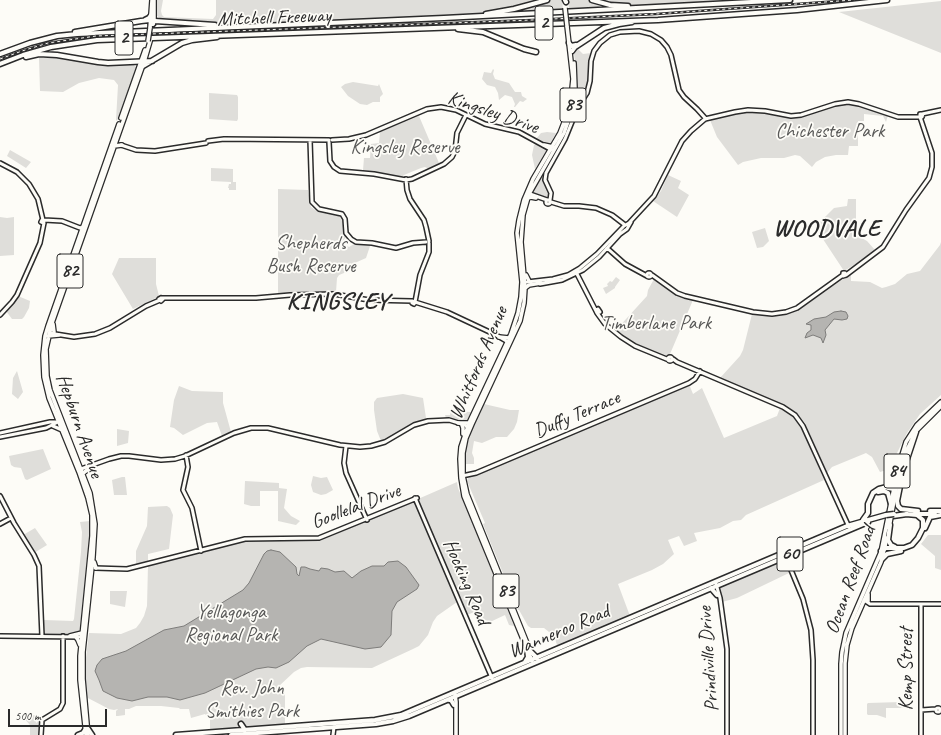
<!DOCTYPE html>
<html>
<head>
<meta charset="utf-8">
<style>
  body { margin:0 }
  #map { position:relative; width:941px; height:735px; overflow:hidden; background:#fdfcf7; font-family:Caveat,sans-serif }
  canvas { display:block }
  .scale { position:absolute; left:8px; top:709px; width:99px; height:18px; box-sizing:border-box; border:2px solid #2b2b2b; border-top:0; padding-left:5px; font-size:12px; line-height:14px; white-space:nowrap; color:#2b2b2b; -webkit-text-stroke:3px #fdfcf7; paint-order:stroke }
</style>
</head>
<body>
<div id="map">
<canvas width="941" height="735"></canvas>
<div class="scale">500 m</div>
</div>
<script>
const ctx = document.querySelector('canvas').getContext('2d');
ctx.lineJoin = 'round';
function paint(path, color) {
  ctx.fillStyle = color;
  ctx.fill(path, 'evenodd');
}
function toPath(rows) {
  const path = new Path2D();
  for (const r of rows) {
    if (r.length === 3) {
      path.moveTo(r[0] + r[2], r[1]);
      path.arc(r[0], r[1], r[2], 0, 2 * Math.PI);
      continue;
    }
    path.moveTo(r[0], r[1]);
    for (let i = 2; i < r.length; i += 2) path.lineTo(r[i], r[i + 1]);
  }
  return path;
}
function trace(path, color, width, dash) {
  ctx.strokeStyle = color;
  ctx.lineWidth = width;
  ctx.lineCap = dash ? 'butt' : 'round';
  ctx.setLineDash(dash || []);
  ctx.stroke(path);
}
function label(font, color, halo, rows, align = 'center') {
  ctx.font = font + ' Caveat,sans-serif';
  ctx.lineWidth = 3.5;
  ctx.setLineDash([]);
  ctx.textBaseline = 'middle';
  ctx.strokeStyle = halo;
  ctx.fillStyle = color;
  for (const [text, x, y, turn = 0] of rows) {
    ctx.save();
    ctx.translate(x, y);
    ctx.rotate((+turn || 0) * Math.PI / 180);
    ctx.textAlign = isNaN(turn) ? turn : align;
    if (halo) ctx.strokeText(text, 0, 0);
    ctx.fillText(text, 0, 0);
    ctx.restore();
  }
}
const green = toPath([
  [156,0,163,0,161,11,162,15,164,17,213,19,216,15,216,0,562,0,563,9,392,18,220,24,162,20,156,15],
  [568,0,731,0,569,9],
  [941,1,941,53,839,12],
  [576,47,583,54,591,53,588,64,588,85,578,106,575,105,577,95,577,75,574,54],
  [39,58,68,58,108,64,133,64,136,67,134,74,117,121,116,120,118,85,114,80,99,78,79,83,63,92,40,91],
  [493,69,494,70,493,74,495,79,509,83,515,92,521,92,522,96,527,99,523,102,520,101,515,107,514,107,515,104,512,97,505,95,499,100,498,93,495,87,487,85,482,79,484,72,491,73],
  [353,82,378,86,379,84,383,94,380,97,380,102,373,102,367,105,360,104,348,96,341,87,345,84],
  [209,93,237,95,238,97,238,119,237,121,209,119],
  [848,104,858,105,888,115,886,122,883,116,864,114,864,121,858,121,858,146,849,146,848,155,836,155,825,157,816,162,812,167,800,156,795,155,784,158,761,158,743,162,738,165,717,137,710,120,735,113,748,112,763,113,789,118,801,117,836,105],
  [419,116,439,163,429,169,425,167,421,168,404,175,402,177,363,170,364,158,370,158,371,144,379,143,380,132],
  [541,133,547,132,556,133,549,146,536,139],
  [536,144,547,150,535,169,532,155,534,145],
  [10,150,31,162,26,168,7,156],
  [211,168,233,169,233,182,236,182,236,190,229,190,229,188,228,188,229,184,231,184,231,182,211,181],
  [542,172,545,173,550,194,549,199,547,199,534,193,534,189],
  [668,175,681,181,678,188,689,195,677,217,653,201,661,191],
  [278,189,308,190,311,207,317,211,339,216,343,222,346,237,342,242,349,247,354,244,368,244,370,246,366,258,348,266,344,273,339,275,337,278,336,292,278,294],
  [848,199,856,199,856,235,867,241,875,250,859,262,844,271,815,227,834,208,847,206],
  [0,217,7,218,14,217,14,255,0,256],
  [765,228,769,241,763,247,757,248,752,232],
  [941,242,941,395,920,414,907,433,897,453,893,468,880,472,872,457,866,453,832,467,827,473,805,423,796,412,786,407,720,378,740,356,743,350,752,314,769,316,778,316,794,311,851,274,851,281,870,282,882,288,886,287,895,284,907,274,920,271,940,245],
  [119,258,156,258,156,284,159,296,158,297,133,309,112,274],
  [616,277,620,280,615,287,615,288,606,294,603,288,608,286,607,284,610,281,612,282],
  [654,279,663,283,674,293,693,300,670,354,668,356,630,341,616,330,647,296,648,290],
  [18,296,30,301,29,308,24,317,22,319,12,319,6,311],
  [17,371,23,392,18,399,12,394,13,378],
  [689,384,693,394,702,388,724,438,777,416,780,408,794,417,797,422,799,422,824,480,746,515,741,520,733,521,720,528,694,533,697,541,684,546,679,536,668,540,674,554,663,564,652,570,618,584,630,616,560,646,557,645,554,636,544,628,531,628,528,626,519,610,518,610,483,524,485,523,467,481,468,478],
  [179,386,192,391,223,392,223,403,231,432,222,436,217,422,207,423,183,435,174,428,170,427,174,400],
  [403,394,423,398,426,418,425,420,418,421,395,435,381,441,377,431,374,410,374,402,377,398],
  [484,404,510,410,519,410,517,422,514,429,507,437,496,437,482,443,474,441,472,453,474,458,474,464,466,464,466,449,472,429],
  [451,411,471,412,467,421,446,418,445,415,450,415],
  [117,429,129,431,128,443,117,446],
  [43,449,51,469,27,480,25,479,21,468,14,467,11,465,9,456],
  [313,476,321,478,327,477,333,490,326,494,321,495,313,492,311,485],
  [122,477,125,477,127,495,114,495,112,480],
  [245,481,279,483,279,488,287,489,284,508,291,516,300,521,296,525,278,521,278,491,260,491,260,506,251,506,244,504],
  [457,482,458,488,514,626,509,625,505,615,490,622,483,619,479,610,467,615,418,500,418,499],
  [414,501,457,602,437,616,433,622,428,635,419,646,413,649,372,668,307,667,301,668,294,672,278,687,279,688,284,687,285,689,285,725,210,731,210,719,205,714,191,718,189,709,180,709,179,708,161,706,136,706,129,709,125,709,125,715,118,716,116,716,116,711,118,709,114,710,109,709,86,697,85,666,89,633,121,634,136,628,140,623,144,616,147,606,148,565,245,541,320,541],
  [167,506,170,508,173,515,169,549,148,554,148,563,136,565,136,551,147,526,148,507],
  [90,521,89,547,79,635,44,635,44,620,73,621,74,619,81,552,82,532,80,522],
  [35,528,47,545,34,553,23,535],
  [928,535,941,535,941,570,935,568,935,556,921,544],
  [784,559,789,573,737,598,722,602,718,588],
  [110,591,127,591,125,607,110,604],
  [901,702,903,704,903,708,886,708,886,718,877,715,868,715,867,714,867,704,868,703],
  [23,715,39,715,39,735,30,735,30,725,23,717]
]);
const water = toPath([
  [841,311,846,312,848,316,847,319,842,320,834,319,825,330,826,335,823,343,821,338,813,335,805,338,807,333,811,330,811,325,806,324,814,319,826,317,834,312,841,311],
  [271,550,280,552,296,567,297,574,299,576,301,567,305,567,310,569,319,571,321,568,328,569,335,572,344,571,352,578,361,571,372,566,384,566,388,562,398,561,406,567,419,585,417,589,397,602,392,611,391,635,381,647,365,649,321,639,307,646,289,662,276,668,268,667,256,669,205,693,180,700,167,697,148,697,132,701,117,698,103,691,99,680,95,671,97,665,102,659,126,651,164,630,184,626,243,590,249,583,264,554,267,551,271,550]
]);
const secondary = toPath([
  [920,114,923,114,922,117,920,116,920,114],
  [922,114,941,110],
  [310,140,312,202,319,209,342,214,345,219,346,233,351,239,356,242,372,243,396,248,413,243,426,242],
  [332,140,349,139,366,135,427,109,441,107,456,110,485,124,519,132,552,150],
  [208,141,224,139,329,140],
  [329,142,330,161,334,167,340,171,374,174,406,180,412,179,444,164,452,157,455,151,457,133,466,115],
  [121,145,136,150,155,151,206,143],
  [0,163,17,172,29,184,38,199,43,220],
  [406,179,407,190,410,199,424,220,426,227,429,241],
  [529,194,530,194,547,200],
  [548,202,2],
  [550,200,551,193,545,180,546,173,565,139,578,107,587,93,590,81,591,61,594,51,600,43,610,35,620,32,639,31,651,34,661,40,667,47,671,55,679,90,684,97,697,109,706,119],
  [551,202,564,206,579,206,596,208,612,215,625,225],
  [42,220,44,221,43,223,41,222,42,220],
  [44,220,62,221,80,228,83,227],
  [607,248,625,264,647,276],
  [576,272,596,311],
  [649,275,2],
  [843,273,845,273,846,275,843,276,843,273],
  [652,275,677,293,685,296,753,312,772,314,786,312,797,308,843,275],
  [846,275,883,247,906,210,929,178,932,167,932,153,920,117],
  [527,282,553,279,568,275,580,268,597,254,624,226,629,223,654,196,682,141,691,131,705,119,735,112,748,110,765,111,791,116,801,115,835,104,848,102,859,104,898,117,920,117],
  [540,284,562,280,583,270,599,257,620,234,627,229,631,222],
  [161,298,163,299,161,301,159,299,161,298],
  [162,298,256,298,290,295,334,294,369,300,412,301],
  [412,301,415,302,414,304,412,303,412,301],
  [415,302,447,312,496,335,508,342],
  [415,302,420,275,429,252,429,243],
  [598,309,600,312,597,313,596,311,598,309],
  [597,313,605,324,621,337,635,346,669,360],
  [0,315,12,302,17,295,40,243,44,223],
  [49,333,74,337,95,334,110,328,146,306,160,300],
  [670,359,2],
  [673,359,677,362,783,407,795,415,803,426,849,527],
  [0,433,50,422,59,422],
  [0,437,46,428,58,422],
  [346,446,344,463,346,473,367,520],
  [186,455,188,467,183,490,192,508,201,551],
  [81,470,81,469,109,459,121,456,129,456,161,460,175,459,185,456,234,433,251,428,268,428,340,445,360,447,371,446,385,442,414,425,428,421,449,420,465,425,468,428],
  [462,476,476,473,689,383,695,379,700,371],
  [0,496,14,523,34,555,39,566,42,636],
  [415,498,492,678],
  [0,524,11,518],
  [784,553,803,599,811,630,813,660,813,735],
  [95,568,127,569,245,539,319,538,417,498],
  [716,584,720,598,727,649,727,735],
  [864,600,870,604,941,604],
  [0,636,80,637,83,635],
  [938,710,2],
  [921,710,936,709],
  [41,735,42,720,60,709,63,703,63,636],
  [333,735,334,727],
  [921,735,921,604]
]);
const primary = toPath([
  [154,21,154,0],
  [150,28,152,0],
  [121,118,145,50],
  [544,145,553,147],
  [114,146,122,145],
  [528,198,531,197,536,198],
  [526,275,529,281],
  [525,288,529,285,541,283],
  [53,324,54,332],
  [48,336,59,335],
  [499,337,509,338],
  [458,423,469,423],
  [462,425,463,428,463,434],
  [53,426,62,430],
  [82,474,91,467],
  [889,528,899,474,905,454,916,431,941,406],
  [94,562,96,568],
  [868,601,868,594],
  [70,636,82,633],
  [76,637,78,640,80,645],
  [531,653,467,494,463,476,463,453,466,438,472,424,520,321,524,303,525,288,521,242,523,215,529,194,564,133,570,116,575,89,574,63],
  [532,661,464,496,461,478,460,459,461,447,469,423,511,334,518,313,521,297,522,282,517,233,519,220,524,200,533,179,560,133,570,107,573,79,567,26],
  [455,694,456,702,456,735],
  [86,735,80,680,80,656,92,536,92,515,88,498,79,472,49,398,44,377,43,355,45,336,48,326,119,124],
  [88,735,83,679,83,652,93,557,95,524,90,493,50,390,47,376,46,349,52,323,144,62,151,38],
  [841,735,841,664,842,652,846,633,881,552,898,468,906,442,917,425,941,402],
  [845,735,845,663,847,645,852,628,881,562,887,538]
]);
const highway = toPath([
  [565,0,566,2],
  [592,0,610,5,628,6],
  [486,14,514,9,547,0],
  [145,20,149,18,152,14],
  [151,24,155,21,215,25],
  [458,29,483,32,524,49,536,52],
  [75,32,141,21,150,20,153,24],
  [569,43,571,46,576,45],
  [572,51,575,47,604,28,619,24,632,22],
  [0,54,30,43,57,36,77,34,444,18,790,0],
  [26,57,39,54,57,55,98,62,108,63,152,61],
  [0,64,23,55,51,47,97,40,658,20,797,10,887,0],
  [143,66,182,43,192,40,217,37],
  [916,432,903,471,897,501,898,506,901,509,918,511],
  [888,488,894,489,896,493],
  [878,492,884,491,888,493,891,504],
  [930,511,941,511],
  [915,514,935,514],
  [893,516,907,514],
  [863,520,868,513,868,504,873,493,879,489,891,486,895,480],
  [890,525,888,540,891,545,895,547],
  [925,528,930,517,941,515],
  [881,551,886,548,904,548,912,545,918,538,923,528,923,520,917,515,906,514],
  [780,559,784,561,788,565],
  [882,559,887,554,901,551],
  [711,588,717,595],
  [530,651,537,658],
  [525,662,528,657,527,649],
  [449,700,451,700,454,705],
  [241,724,245,730],
  [88,729,92,735],
  [78,735,83,733,85,730],
  [176,735,375,720,401,715,847,526,886,515],
  [231,735,376,724,393,721,409,716,868,522]
]);
const rail = toPath([
  [0,59,22,51,48,43,96,36,532,20,656,14,853,0]
]);
const primaryBridge = toPath([
  [565,8,567,26],
  [148,41,150,28]
]);
const highwayBridge = toPath([
  [886,515,894,514]
]);
const shields = [
  [544,23,18],
  [124,38,18],
  [573,105,26],
  [70,271,26],
  [897,471,26],
  [790,554,26],
  [506,591,26]
];
const shieldNames = [
  ["2",544,23],
  ["2",124,38],
  ["83",573,105],
  ["82",70,271],
  ["84",897,471],
  ["60",790,554],
  ["83",506,591]
];
const streetNames = [
  ["Mitchell Freeway",274,18,-2],
  ["Kingsley Drive",493,113,19],
  ["Whitfords Avenue",479,363,-67],
  ["Duffy Terrace",577,415,-23],
  ["Hepburn Avenue",79,426,71],
  ["Goollelal Drive",356,507,-21],
  ["Ocean Reef Road",851,580,-70],
  ["Hocking Road",466,582,67],
  ["Wanneroo Road",559,632,-23],
  ["Prindiville Drive",709,659,-94],
  ["Kemp Street",907,669,-90]
];
const parkNames = [
  ["Chichester Park",830,132],
  ["Kingsley Reserve",405,148],
  ["Shepherds",311,244],
  ["Bush Reserve",311,267],
  ["Timberlane Park",656,324],
  ["Yellagonga",231,613],
  ["Regional Park",231,636],
  ["Rev. John",252,689],
  ["Smithies Park",252,712]
];
const districtNames = [
  ["WOODVALE",827,230],
  ["KINGSLEY",338,303]
];
paint(green, '#dfdeda');
paint(water, '#b5b4b1');
trace(water, '#7e7d7b', 1);
trace(secondary, '#2b2b2b', 6);
trace(primary, '#2b2b2b', 6);
trace(highway, '#2b2b2b', 7);
trace(secondary, '#fdfcf7', 3);
trace(primary, '#fdfcf7', 3.5);
trace(highway, '#fdfcf7', 4);
trace(rail, '#2b2b2b', 2.5);
trace(rail, '#fdfcf7', 1, [3]);
trace(primaryBridge, '#2b2b2b', 6, []);
trace(highwayBridge, '#2b2b2b', 7, []);
trace(primaryBridge, '#fdfcf7', 3.5);
trace(highwayBridge, '#fdfcf7', 4);
for (const [x, y, w] of shields) {
  const box = new Path2D();
  box.roundRect(x - w / 2, y - 17, w, 34, 3);
  ctx.fillStyle = '#fdfcf7';
  ctx.fill(box);
  trace(box, '#2b2b2b', 1);
}
label('bold 19px', '#2b2b2b', null, shieldNames);
label('20px', '#2b2b2b', '#fdfcf7', streetNames);
label('20px', '#585857', '#fdfcf7', parkNames);
ctx.letterSpacing = '1px';
label('bold 24px', '#2b2b2b', '#fdfcf7', districtNames);
ctx.letterSpacing = '0px';
</script>
</body>
</html>
